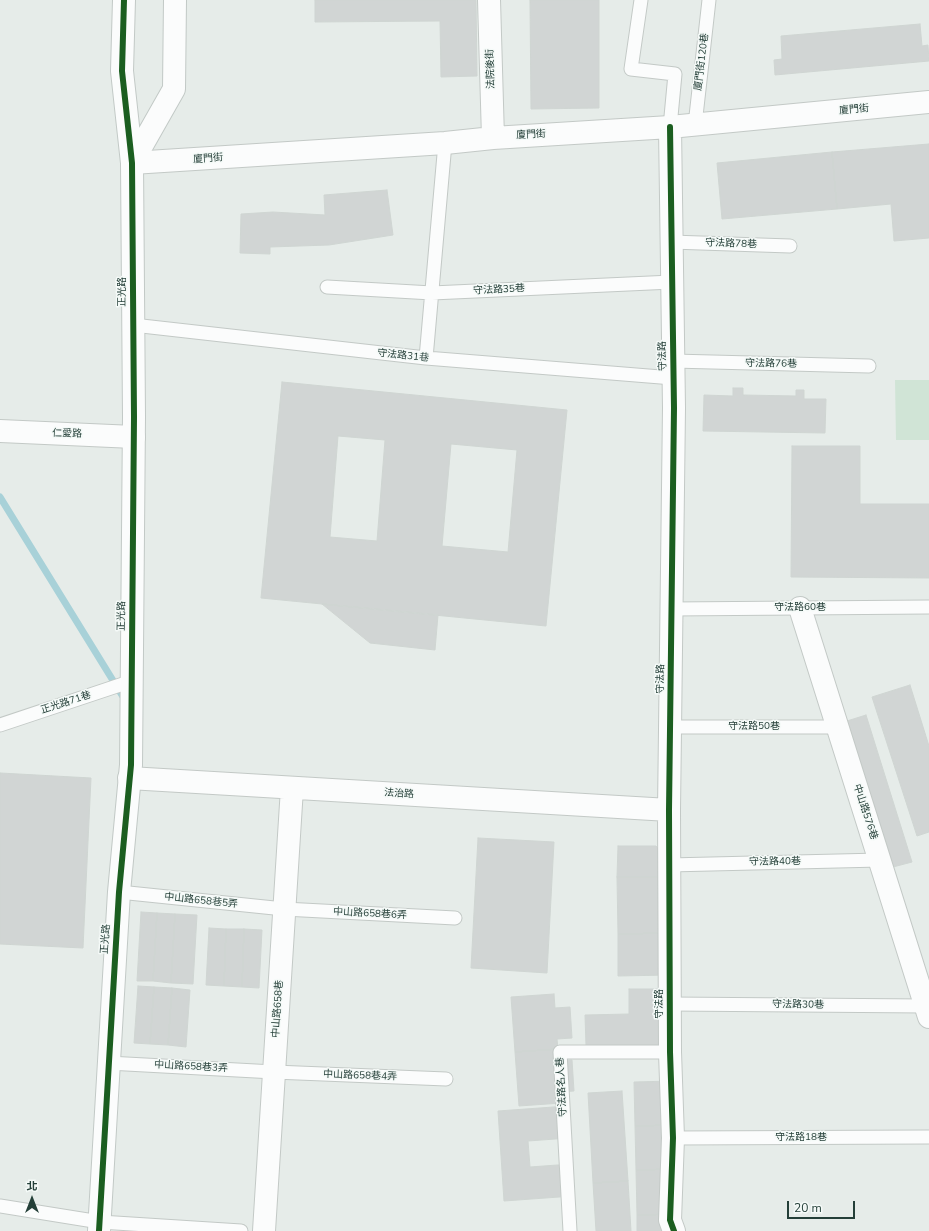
<!DOCTYPE html>
<html>
<head>
<meta charset="utf-8">
<style>
  body { margin:0 }
  #map { position:relative; width:929px; height:1231px; overflow:hidden; background:#e6ece9; font-family:"Nunito Sans","Noto Sans TC",sans-serif }
  canvas { display:block }
  .north { position:absolute; left:12px; top:1179px; width:40px; height:40px; -webkit-text-stroke:3px #f5faf8; paint-order:stroke; rotate:0deg; font-size:11px; font-weight:700; line-height:16px; text-align:center; color:#243f38 }
  .north::after { content:''; display:block; margin:auto; width:14px; height:18px; background:#243f38; clip-path:polygon(50% 0,100% 100%,50% 72%,0 100%) }
  .scale { position:absolute; left:787px; top:1201px; width:68px; height:18px; box-sizing:border-box; border:2px solid #243f38; border-top:0; padding-left:5px; font-size:12px; line-height:14px; white-space:nowrap; color:#243f38; -webkit-text-stroke:3px #f5faf8; paint-order:stroke }
</style>
</head>
<body>
<div id="map">
<canvas width="929" height="1231"></canvas>
<div class="north">北</div>
<div class="scale">20 m</div>
</div>
<script>
const ctx = document.querySelector('canvas').getContext('2d');
ctx.lineJoin = 'round';
function paint(path, color) {
  ctx.fillStyle = color;
  ctx.fill(path, 'evenodd');
}
function toPath(rows) {
  const path = new Path2D();
  for (const r of rows) {
    path.moveTo(r[0], r[1]);
    for (let i = 2; i < r.length; i += 2) path.lineTo(r[i], r[i + 1]);
  }
  return path;
}
function trace(path, color, width, dash) {
  ctx.strokeStyle = color;
  ctx.lineWidth = width;
  ctx.lineCap = dash ? 'butt' : 'round';
  ctx.setLineDash(dash || []);
  ctx.stroke(path);
}
function label(font, color, halo, rows, align = 'center') {
  ctx.font = font + ' "Nunito Sans","Noto Sans TC",sans-serif';
  ctx.lineWidth = 3;
  ctx.setLineDash([]);
  ctx.textBaseline = 'middle';
  ctx.strokeStyle = halo;
  ctx.fillStyle = color;
  for (const [text, x, y, turn = 0] of rows) {
    ctx.save();
    ctx.translate(x, y);
    ctx.rotate((+turn || 0) * Math.PI / 180);
    ctx.textAlign = isNaN(turn) ? turn : align;
    if (halo) ctx.strokeText(text, 0, 0);
    ctx.fillText(text, 0, 0);
    ctx.restore();
  }
}
const green = toPath([
  [895,380,929,380,929,440,896,440]
]);
const stream = toPath([
  [0,497,125,700]
]);
const building = toPath([
  [315,0,476,0,477,76,441,77,440,21,315,22,315,0],
  [530,0,599,0,599,108,531,109,530,0],
  [920,24,922,46,928,45,929,61,775,75,774,60,782,59,781,36,920,24],
  [929,144,929,238,894,241,891,204,837,209,832,152,929,144],
  [832,152,837,209,722,219,717,163,832,152],
  [387,190,393,235,329,245,270,247,270,254,240,253,241,214,273,212,325,215,324,195,387,190],
  [282,382,567,410,546,626,261,598,282,382],
  [338,436,385,440,377,541,330,537,338,436],
  [451,444,517,450,508,552,442,546,451,444],
  [733,388,743,388,743,395,796,396,796,390,804,390,804,399,826,399,825,433,703,431,704,395,733,396,733,388],
  [792,446,860,446,860,504,929,504,929,578,791,577,792,446],
  [322,604,438,615,435,650,370,643,322,604],
  [910,685,929,746,929,832,917,836,872,697,910,685],
  [866,715,912,862,893,867,847,721,866,715],
  [0,773,91,778,83,948,0,944,0,773],
  [478,838,554,842,547,973,471,968,478,838],
  [618,846,656,846,668,859,668,877,617,877,618,846],
  [617,877,668,877,668,933,618,934,617,877],
  [141,912,157,913,153,981,137,981,141,912],
  [157,913,175,914,171,983,153,981,157,913],
  [175,914,197,915,193,984,171,983,175,914],
  [209,928,226,929,224,986,206,985,209,928],
  [226,929,244,929,242,987,224,986,226,929],
  [244,929,262,930,259,988,242,987,244,929],
  [668,933,669,975,618,976,618,934,668,933],
  [138,986,154,987,150,1044,134,1043,138,986],
  [154,987,172,988,168,1045,150,1044,154,987],
  [172,988,190,990,186,1047,168,1045,172,988],
  [629,989,663,989,664,1054,586,1046,585,1015,629,1014,629,989],
  [554,994,555,1008,570,1007,572,1038,557,1039,558,1049,515,1052,511,997,554,994],
  [558,1049,559,1061,572,1060,574,1091,561,1092,562,1103,519,1106,515,1052,558,1049],
  [673,1081,674,1125,635,1126,634,1082,673,1081],
  [622,1091,628,1181,593,1183,588,1093,622,1091],
  [567,1106,569,1138,528,1141,530,1167,571,1164,573,1196,504,1201,498,1111,567,1106],
  [674,1125,675,1169,636,1170,635,1126,674,1125],
  [675,1169,676,1214,637,1215,636,1170,675,1169],
  [628,1181,631,1231,596,1231,593,1183,628,1181],
  [676,1214,676,1231,637,1231,637,1215,676,1214]
]);
const lane = toPath([
  [641,0,631,69,675,74,670,127],
  [695,125,709,0],
  [671,242,790,246],
  [327,287,432,293,672,282],
  [133,325,426,358,673,378],
  [426,358,445,143],
  [673,361,869,366],
  [671,609,929,607],
  [0,725,132,681],
  [670,727,838,727],
  [669,865,880,860],
  [119,892,284,909,455,918],
  [670,1004,925,1006],
  [108,1063,274,1072,446,1079],
  [673,1138,929,1137],
  [0,1206,100,1222,241,1231],
  [570,1231,560,1052,670,1052]
]);
const street = toPath([
  [489,0,493,138],
  [670,127,674,408,669,810,670,1052,673,1138,670,1220,674,1231],
  [132,163,445,143,493,138,670,127,929,102],
  [0,431,134,437],
  [800,608,929,1017],
  [129,778,669,810],
  [264,1231,292,788]
]);
const secondary = toPath([
  [132,163,174,89,175,0],
  [99,1231,119,892,131,765,134,417,132,163,122,71,124,0]
]);
const cycleway = toPath([
  [670,127,674,408,669,810,670,1052,673,1138,670,1220,674,1231],
  [99,1231,119,892,131,765,134,417,132,163,122,71,124,0]
]);
const streetNames = [
  ["廈門街120巷",702,62,-83],
  ["法院後街",491,69,-92],
  ["廈門街",854,110,-5],
  ["廈門街",531,135,-3],
  ["廈門街",208,159,-4],
  ["守法路78巷",731,244,2],
  ["守法路35巷",499,290,-3],
  ["正光路",123,292,-90],
  ["守法路31巷",403,356,6],
  ["守法路",663,356,-91],
  ["守法路76巷",771,364,1],
  ["仁愛路",67,434,2],
  ["守法路60巷",800,608],
  ["正光路",122,616,-89],
  ["守法路",661,679,-89],
  ["正光路71巷",66,703,-18],
  ["守法路50巷",754,727],
  ["法治路",399,794,3],
  ["中山路576巷",865,812,72],
  ["守法路40巷",775,862,-1],
  ["中山路658巷5弄",201,901,6],
  ["中山路658巷6弄",370,914,3],
  ["正光路",106,939,-86],
  ["守法路",660,1004,-90],
  ["守法路30巷",798,1005,1],
  ["中山路658巷",278,1009,-86],
  ["中山路658巷3弄",191,1067,3],
  ["中山路658巷4弄",360,1076,2],
  ["守法路名人巷",562,1087,-93],
  ["守法路18巷",801,1138]
];
paint(green, '#d0e4d6');
trace(stream, '#a8d1d8', 7);
paint(building, '#d1d5d4');
trace(building, '#cfd5d2', 1);
trace(lane, '#c3c9c6', 15);
trace(street, '#c3c9c6', 24);
trace(secondary, '#c2c9c6', 24);
trace(lane, '#fbfcfc', 13);
trace(street, '#fbfcfc', 22);
trace(secondary, '#fbfcfc', 22);
trace(cycleway, '#1b5e20', 6);
label('10px', '#243f38', '#f5faf8', streetNames);
</script>
</body>
</html>
